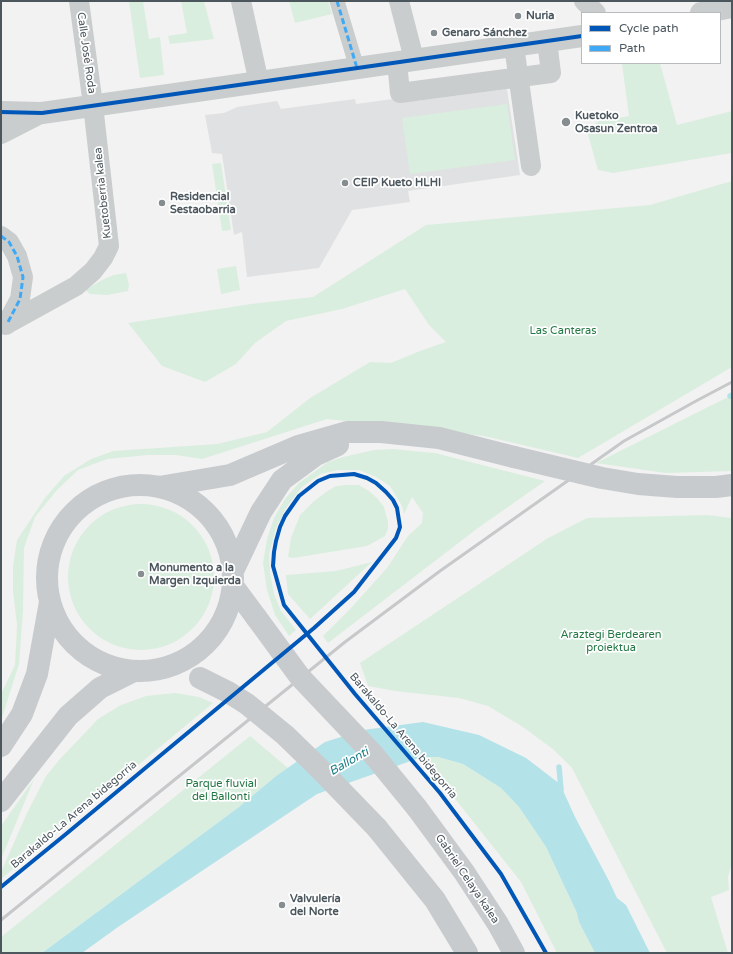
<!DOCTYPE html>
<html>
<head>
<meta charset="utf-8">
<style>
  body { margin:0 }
  #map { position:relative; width:733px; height:954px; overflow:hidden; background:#f2f2f2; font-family:"Varela Round",sans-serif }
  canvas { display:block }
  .frame { position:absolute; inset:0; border:2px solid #4b565d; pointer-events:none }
  .legend { position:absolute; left:581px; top:12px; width:140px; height:52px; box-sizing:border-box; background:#fff; border:1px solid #b7bbbe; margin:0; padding:5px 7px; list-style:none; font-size:12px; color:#4b565d }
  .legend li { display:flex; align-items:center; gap:8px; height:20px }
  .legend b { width:20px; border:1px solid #b7bbbe }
</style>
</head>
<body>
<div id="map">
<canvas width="733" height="954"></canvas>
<div class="frame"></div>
<ul class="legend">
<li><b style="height:5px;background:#0057b8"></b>Cycle path</li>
<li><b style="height:5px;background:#3fa9f5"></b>Path</li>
</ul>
</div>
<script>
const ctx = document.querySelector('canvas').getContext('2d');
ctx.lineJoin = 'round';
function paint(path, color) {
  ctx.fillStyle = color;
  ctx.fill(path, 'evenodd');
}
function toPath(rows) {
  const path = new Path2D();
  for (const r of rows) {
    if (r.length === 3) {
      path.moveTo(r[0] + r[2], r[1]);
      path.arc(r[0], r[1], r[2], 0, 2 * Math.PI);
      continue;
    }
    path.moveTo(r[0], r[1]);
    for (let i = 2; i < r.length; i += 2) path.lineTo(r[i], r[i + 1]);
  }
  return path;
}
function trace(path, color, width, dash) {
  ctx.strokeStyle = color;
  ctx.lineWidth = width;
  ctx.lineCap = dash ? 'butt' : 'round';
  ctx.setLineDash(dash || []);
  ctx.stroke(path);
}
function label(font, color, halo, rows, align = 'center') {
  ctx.font = font + ' "Varela Round",sans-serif';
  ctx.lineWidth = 3.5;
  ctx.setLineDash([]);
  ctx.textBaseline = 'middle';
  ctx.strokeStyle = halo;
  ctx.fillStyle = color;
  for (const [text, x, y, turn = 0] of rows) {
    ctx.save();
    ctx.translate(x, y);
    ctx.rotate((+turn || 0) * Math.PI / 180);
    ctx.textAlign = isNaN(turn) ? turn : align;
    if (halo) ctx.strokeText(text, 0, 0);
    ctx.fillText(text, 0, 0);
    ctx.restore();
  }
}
const education = toPath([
  [507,89,520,175,408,191,410,202,352,210,319,268,247,277,242,232,234,235,222,154,212,153,205,115,224,113,237,107,277,101,281,109,355,99,356,104,415,96,416,101]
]);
const green = toPath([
  [129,1,143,1,149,39,160,37,164,75,140,78],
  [181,1,204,1,214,39,170,44,168,36,187,33],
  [289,1,328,1,332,14,295,23],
  [660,63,677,125,732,111,732,153,613,173,598,170,587,131,599,121,629,116,622,64],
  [507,104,515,160,410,174,402,118],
  [221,163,231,230,222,231,212,164],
  [732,181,732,367,578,458,484,436,327,419,202,459,176,455,148,455,107,459,78,470,57,490,35,517,24,548,23,611,19,664,1,721,1,694,15,665,17,625,13,591,13,566,17,540,45,498,64,476,91,459,113,451,217,444,267,432,310,398,370,362,391,363,420,351,446,342,429,325,405,289,342,309,286,321,255,343,236,364,205,382,162,366,128,323,251,304,313,297,426,225,650,205],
  [236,266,240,290,221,294,217,269],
  [126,273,129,285,128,291,107,295,90,294,85,290,104,279,114,275],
  [732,395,732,471,666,473,596,463],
  [392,449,435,453,545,481,478,528,328,643,323,636,351,608,387,568,408,536,422,523,423,513,412,497,404,514,402,506,390,486,376,477,359,470,338,470,321,474,302,487,286,508,276,528,269,554,270,573,274,594,281,611,296,630,289,636,275,615,267,590,263,563,267,539,274,518,285,499,299,483,328,462,343,457,374,450],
  [346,485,359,485,369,491,377,498,384,507,388,522,388,529,385,536,367,546,293,558,288,557,291,538,300,515,313,502,326,492,336,486],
  [141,577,73],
  [707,515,732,518,732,863,728,877,729,890,711,897,728,953,667,953,572,768,554,750,523,727,488,706,459,698,395,691,368,686,360,663,548,538,587,518],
  [372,562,310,619,288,594,286,575,336,571],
  [175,693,199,697,213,703,1,879,1,872,27,813,46,776,60,759,98,719,121,705,146,696],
  [250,736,288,768,276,776,239,807,42,953,1,953,1,937],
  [422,757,438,757,463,764,501,788,519,807,546,847,577,913,579,922,595,953,557,953,521,882],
  [34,779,2,857,1,858,1,826]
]);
const water = toPath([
  [423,722,479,735,526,758,560,784,575,817,609,881,617,898,626,905,650,953,595,953,579,922,577,913,546,847,519,807,501,788,463,764,438,757,422,757,317,794,118,927,82,953,42,953,239,807,276,776,325,742,363,730]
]);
const stream = toPath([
  [730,396,732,395],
  [559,767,561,790]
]);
const pedestrian = toPath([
  [337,1,357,68]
]);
const minor = toPath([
  [241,1,259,83],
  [399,1,414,59],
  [584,1,596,13],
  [514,46,531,166],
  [397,62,400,93,551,73,547,41],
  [1,134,42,113],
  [1,236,9,242,17,256,23,277,20,299,6,325],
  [7,324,76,286,93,271,103,258,109,246,93,105,79,1]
]);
const tertiary = toPath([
  [701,13,732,7],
  [1,112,42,113,582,36]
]);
const primary = toPath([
  [140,578,93],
  [159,487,230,475,298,446,347,432,381,432,439,438,514,457],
  [233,571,261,512,282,480,316,455,338,445],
  [233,586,256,617],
  [1,746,22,714,37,674,50,602],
  [1,801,68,716,100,688,134,671],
  [417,808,464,872,498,924,514,953],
  [377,828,435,900,467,953]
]);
const rail = toPath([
  [1,920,345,642,440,571,624,441,696,401,732,382]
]);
const primaryBridge = toPath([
  [514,457,602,478,638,484,677,487,716,487,732,485],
  [256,617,300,677,372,753,417,808],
  [200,678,228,692,247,704,285,735,320,769,377,828]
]);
const quiet = toPath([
  [337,1,357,68],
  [1,236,9,242,17,256,23,277,20,299,7,324]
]);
const cycleway = toPath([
  [1,112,42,113,582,36],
  [1,887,66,834,167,750,314,628,354,592,396,538,400,527,397,508,393,500,386,492,376,483,367,478,354,474,330,476,318,481,299,496,285,516,280,527,276,541,274,552,273,566,284,605,355,694,440,793,501,874,546,953]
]);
const markers = [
  [518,16,4,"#858d91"],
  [434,33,4,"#858d91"],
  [566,122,5,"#858d91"],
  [345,183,4,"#858d91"],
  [162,203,4,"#858d91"],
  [141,574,4,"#858d91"],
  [282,905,4,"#858d91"]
];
const poiNames = [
  ["Nuria",526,16],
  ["Genaro Sánchez",442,33],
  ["Kuetoko",575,116],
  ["Osasun Zentroa",575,129],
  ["CEIP Kueto HLHI",353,183],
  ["Residencial",170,197],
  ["Sestaobarria",170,210],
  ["Monumento a la",149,568],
  ["Margen Izquierda",149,581],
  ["Valvulería",290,899],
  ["del Norte",290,912]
];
const streetNames = [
  ["Calle José Roda",86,53,82],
  ["Kuetoberria kalea",103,193,-96],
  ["Barakaldo-La Arena bidegorria",403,736,50],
  ["Barakaldo-La Arena bidegorria",74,815,-40],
  ["Gabriel Celaya kalea",467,879,56]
];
const parkNames = [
  ["Las Canteras",563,331],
  ["Araztegi Berdearen",611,635],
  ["proiektua",611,648],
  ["Parque fluvial",221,784],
  ["del Ballonti",221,797]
];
const waterNames = [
  ["Ballonti",349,762,-30]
];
paint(education, '#e0e1e2');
paint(green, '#daeedf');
paint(water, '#b3e2e8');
trace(stream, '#b3e2e8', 5.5);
trace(pedestrian, '#cacdce', 15);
trace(minor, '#cacdce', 20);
trace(tertiary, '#cacdce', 22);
trace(primary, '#c8cbcd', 22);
trace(rail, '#c6c8c9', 3);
trace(primaryBridge, '#c8cbcd', 22);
trace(quiet, '#3fa9f5', 3, [6, 3]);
trace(cycleway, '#0057b8', 4);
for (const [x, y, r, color] of markers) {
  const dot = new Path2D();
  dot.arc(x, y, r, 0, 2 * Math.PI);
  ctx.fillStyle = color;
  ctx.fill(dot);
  trace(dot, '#fff', 1.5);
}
label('bold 11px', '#4b565d', '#fff', poiNames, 'left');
label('11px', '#4b565d', '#fff', streetNames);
label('11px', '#237744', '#fff', parkNames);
label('italic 12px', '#1b7d88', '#fff', waterNames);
</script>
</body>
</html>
